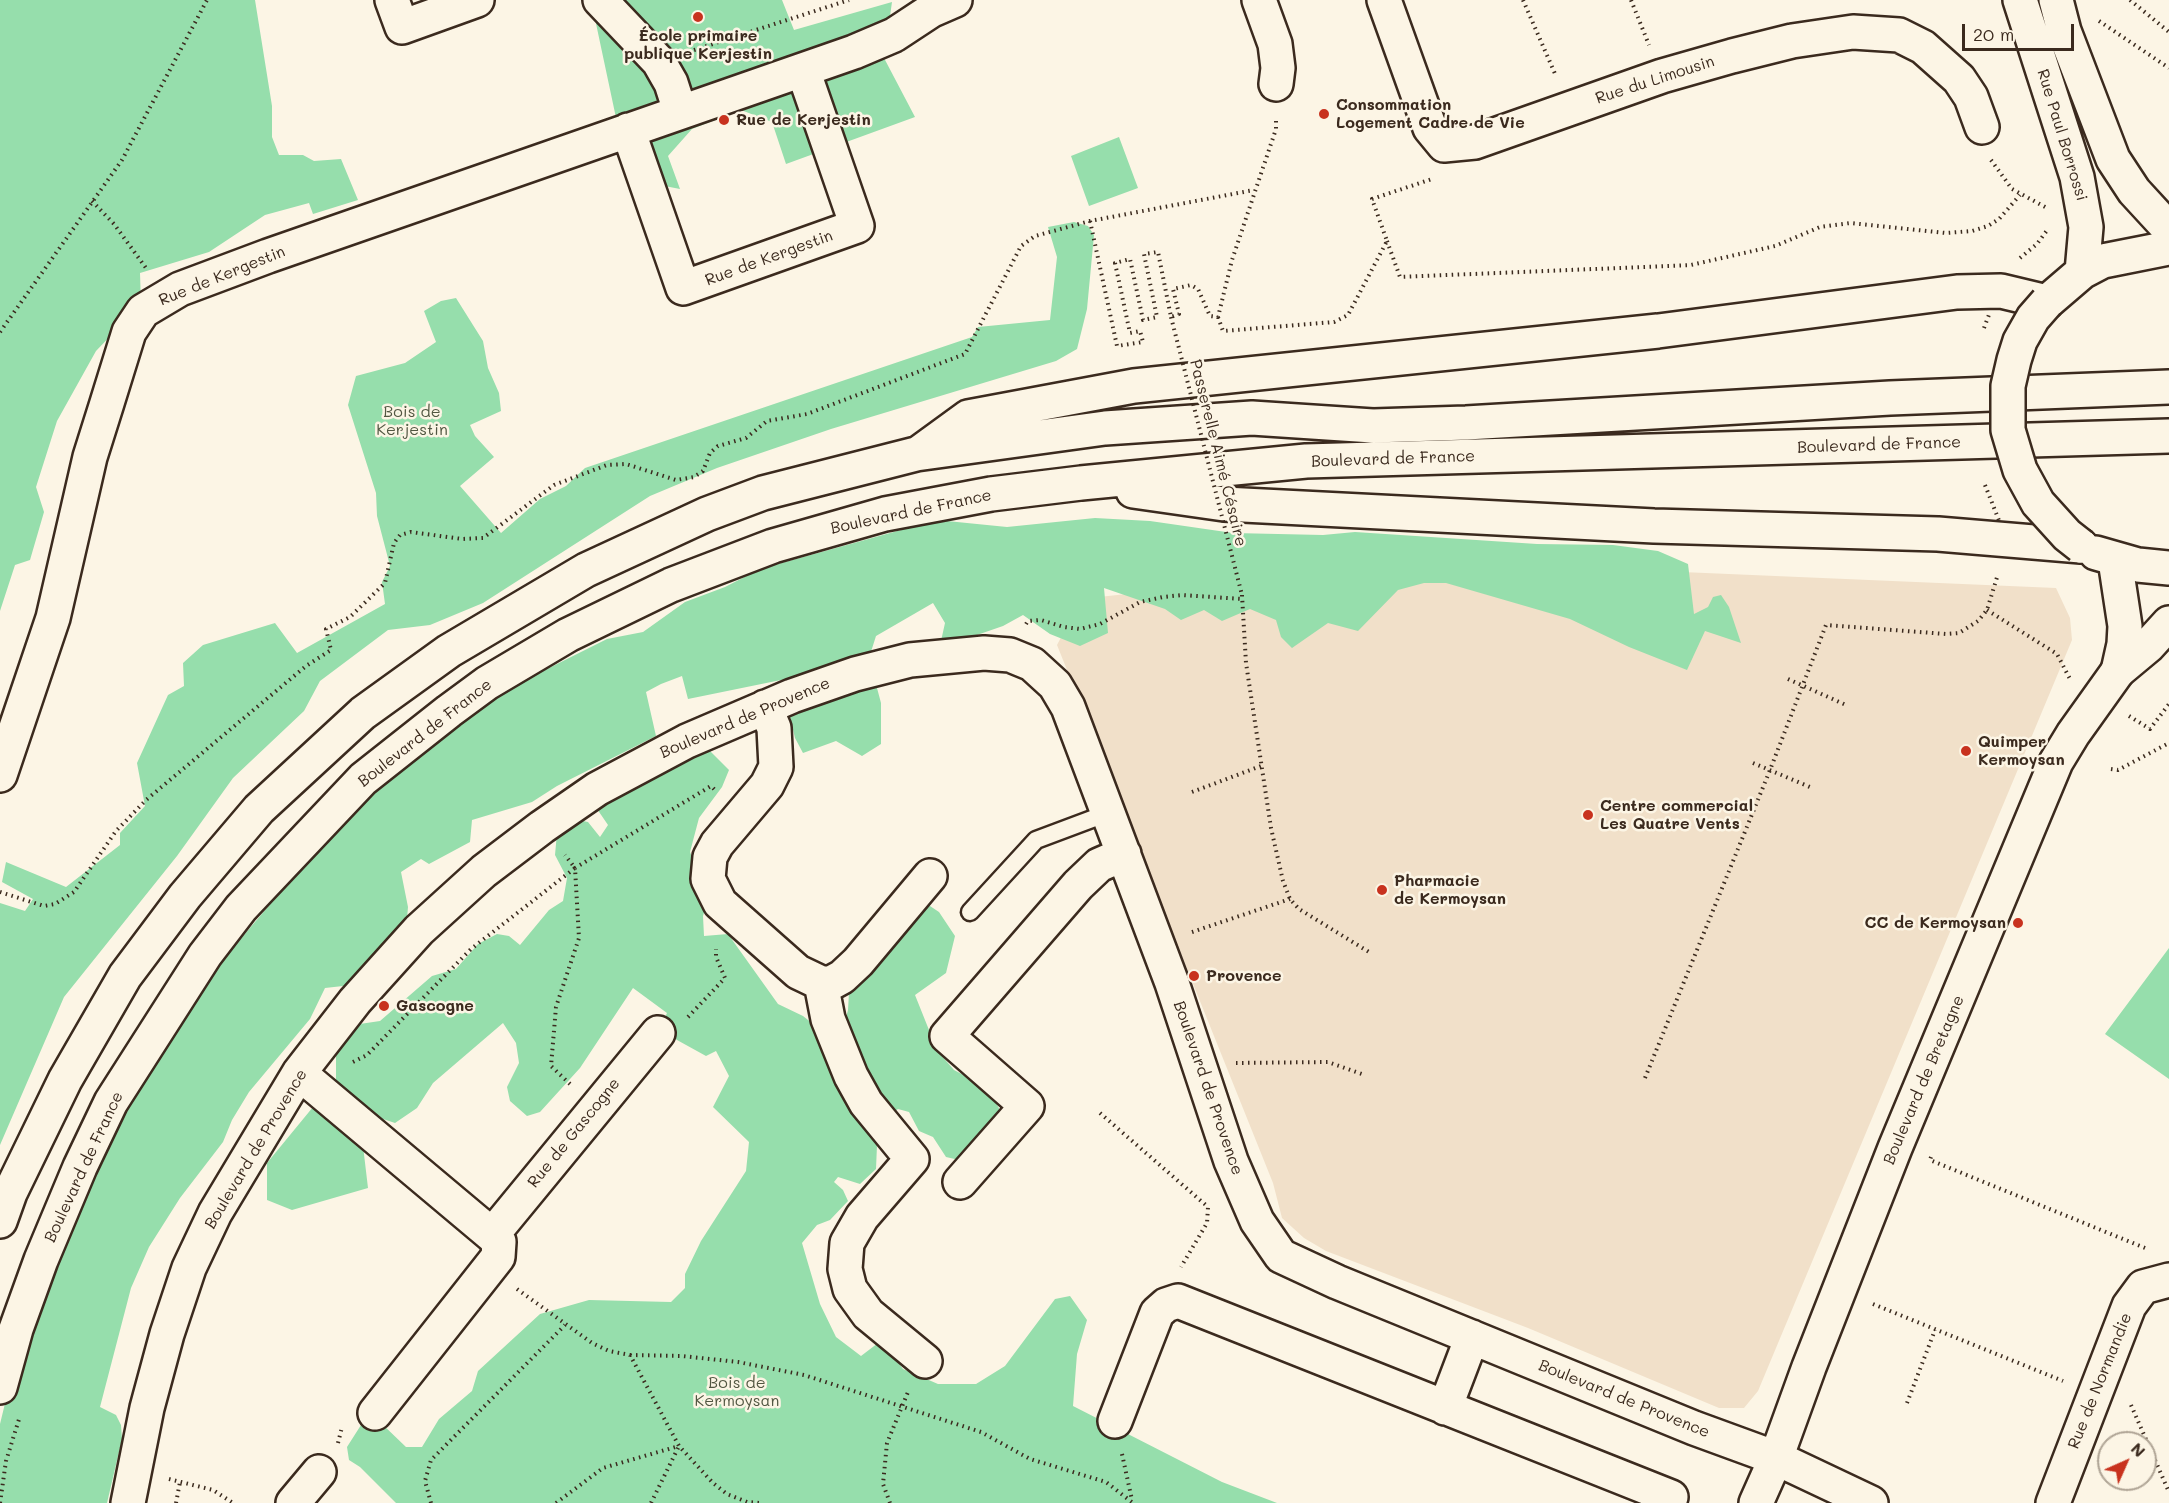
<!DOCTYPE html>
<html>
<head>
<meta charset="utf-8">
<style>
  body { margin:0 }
  #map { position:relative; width:2169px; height:1503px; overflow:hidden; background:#fcf5e5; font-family:Mali,sans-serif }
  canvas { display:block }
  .north { position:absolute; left:2097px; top:1431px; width:60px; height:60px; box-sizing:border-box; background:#fcf5e5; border:2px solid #afa495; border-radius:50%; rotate:45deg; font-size:16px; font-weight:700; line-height:24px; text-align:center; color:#3b2a1e }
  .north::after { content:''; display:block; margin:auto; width:21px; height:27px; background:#c8321e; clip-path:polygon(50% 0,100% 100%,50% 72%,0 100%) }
  .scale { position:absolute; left:1962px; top:24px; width:112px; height:27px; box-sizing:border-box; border:3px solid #3b2a1e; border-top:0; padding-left:8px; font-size:18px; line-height:21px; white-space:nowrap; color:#3b2a1e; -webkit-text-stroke:4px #fcf5e5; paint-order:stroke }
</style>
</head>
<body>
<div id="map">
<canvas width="2169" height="1503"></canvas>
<div class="north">N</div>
<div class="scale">20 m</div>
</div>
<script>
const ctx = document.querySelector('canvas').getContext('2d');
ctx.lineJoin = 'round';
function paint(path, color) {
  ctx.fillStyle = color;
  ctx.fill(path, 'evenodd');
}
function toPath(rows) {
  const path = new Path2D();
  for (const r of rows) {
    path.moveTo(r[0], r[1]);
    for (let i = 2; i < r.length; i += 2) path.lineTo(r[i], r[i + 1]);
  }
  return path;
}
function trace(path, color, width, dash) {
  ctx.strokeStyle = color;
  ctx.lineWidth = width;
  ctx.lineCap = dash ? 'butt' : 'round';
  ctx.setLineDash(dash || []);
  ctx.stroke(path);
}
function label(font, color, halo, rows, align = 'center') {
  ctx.font = font + ' Mali,sans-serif';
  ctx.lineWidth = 5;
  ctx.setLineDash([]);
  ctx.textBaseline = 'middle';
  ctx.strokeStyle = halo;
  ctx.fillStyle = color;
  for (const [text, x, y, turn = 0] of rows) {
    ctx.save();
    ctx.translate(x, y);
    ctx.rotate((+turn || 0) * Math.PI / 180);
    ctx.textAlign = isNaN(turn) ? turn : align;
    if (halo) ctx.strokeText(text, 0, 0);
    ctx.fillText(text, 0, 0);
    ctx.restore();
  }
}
const built = toPath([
  [1425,561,2056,588,2070,618,2072,640,1758,1391,1744,1408,1719,1408,1528,1328,1326,1251,1304,1238,1282,1218,1273,1183,1057,645,1081,599]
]);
const green = toPath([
  [0,0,255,0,272,106,272,137,279,155,303,155,314,161,341,159,358,200,313,214,309,203,265,215,209,252,140,273,141,304,96,351,57,421,36,487,44,512,30,560,15,565,0,611],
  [591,0,782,0,794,30,892,2,884,58,915,117,786,164,772,122,741,110,692,129,668,156,680,189,629,179],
  [1119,137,1138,188,1089,206,1071,156],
  [1074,222,1088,226,1094,235,1087,309,1077,349,1056,361,831,429,717,468,650,496,483,603,430,625,388,630,320,681,304,711,233,778,177,856,64,997,0,1145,0,903,25,911,33,899,2,882,6,862,66,887,120,845,120,833,145,806,137,763,168,695,184,686,183,663,203,645,275,623,297,653,385,604,382,582,390,566,377,516,376,493,348,405,356,376,405,363,436,342,424,311,441,301,456,298,483,341,488,368,499,393,501,411,470,425,475,436,494,457,460,486,501,533,540,499,566,486,585,468,972,337,978,327,1050,320,1057,257,1048,227],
  [1095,518,1150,521,1233,533,1323,535,1355,532,1537,544,1613,545,1658,551,1688,564,1694,614,1708,607,1713,597,1721,595,1729,607,1741,643,1705,631,1687,670,1629,647,1570,619,1446,583,1424,583,1398,590,1358,631,1328,623,1292,648,1281,637,1276,620,1250,609,1222,621,1204,610,1181,620,1165,609,1104,588,1108,633,1080,646,1050,634,1023,615,1003,626,974,636,963,646,941,641,945,623,933,603,876,636,869,658,881,703,881,744,862,756,836,741,803,753,795,738,781,680,688,699,682,676,661,684,646,692,656,736,557,786,532,802,472,820,470,842,429,864,421,859,401,872,408,907,406,930,365,979,343,986,325,988,310,1019,249,1092,232,1120,223,1142,180,1198,149,1247,131,1288,100,1407,116,1415,121,1425,122,1439,107,1503,0,1503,0,1424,28,1309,112,1129,205,981,338,824,374,791,479,709,539,673,607,639,643,632,685,602,725,587,760,569,937,520,1007,527],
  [702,743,729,770,722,787,699,818,690,852,708,899,703,916,704,936,728,934,778,1004,803,1016,823,1032,842,1033,848,1010,850,975,921,900,939,912,955,936,946,973,915,995,929,1030,940,1042,941,1055,954,1070,988,1088,1001,1112,959,1160,946,1157,933,1137,919,1131,909,1112,898,1109,870,1127,877,1145,876,1169,860,1184,838,1177,834,1182,843,1190,848,1201,830,1220,817,1225,802,1243,820,1304,836,1337,861,1356,882,1340,903,1369,938,1384,976,1384,1005,1366,1055,1299,1070,1296,1087,1320,1077,1354,1073,1406,1222,1482,1277,1503,396,1503,360,1467,349,1460,347,1447,361,1425,380,1422,406,1447,422,1447,439,1419,472,1391,478,1371,540,1314,589,1300,671,1302,685,1288,685,1274,701,1241,746,1171,749,1142,713,1107,729,1076,716,1051,706,1056,677,1040,661,1026,667,1013,633,988,580,1068,540,1112,527,1116,510,1101,507,1087,519,1063,516,1043,503,1023,433,1083,417,1108,395,1123,383,1119,361,1129,368,1188,292,1210,267,1200,267,1163,336,1079,336,1056,341,1039,353,1025,380,1021,432,976,456,969,478,944,497,934,509,936,520,945,549,910,563,901,567,878,555,855,557,833,578,820,588,822,600,837,608,825,593,803],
  [2169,948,2169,1079,2105,1034]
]);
const path = toPath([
  [1523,0,1556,76],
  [1631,0,1649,45],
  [2130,0,2169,32],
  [2099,21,2169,68],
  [694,50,849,0],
  [1991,160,2012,189,2047,208],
  [92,201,114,224,146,268],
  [1090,221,1117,346,1143,342,1140,331,1130,333,1115,263,1130,259,1143,320,1157,317,1144,254,1158,252,1171,317,1179,314,1173,289,1191,285,1198,289,1210,316,1218,317,1232,260,1276,129,1276,118],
  [1387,241,1400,277,1691,265,1775,246,1820,227,1850,223,1946,233,1972,231,1988,226,1999,219,2020,195],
  [2020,258,2037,244,2048,229],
  [1218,317,1223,331,1334,322,1348,315,1387,241,1372,199,1432,179],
  [0,332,122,160,207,0],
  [1242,595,1246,663,1271,828,1283,881,1290,899,1299,909,1369,952],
  [1987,610,2057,654,2070,679],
  [1026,624,1028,621,1041,620,1064,627,1080,629,1100,624,1140,602,1163,597,1182,595,1242,599],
  [1788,679,1846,705],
  [2129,716,2150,729,2169,704],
  [1753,763,1810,787],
  [2111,769,2118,770,2169,743],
  [1192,792,1261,766],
  [0,892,44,906,55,904,74,892,116,831,146,800,306,666,331,650,326,629,350,617,385,583,394,543,400,535,411,532,462,539,483,538,554,485,607,465,626,464,676,480,694,477,703,471,710,453,718,446,746,438,767,421,807,414,965,354,1021,246,1035,236,1090,221,1254,190],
  [1192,932,1290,899],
  [688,1017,725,978,716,957,716,949],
  [353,1062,367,1055,471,949,575,868,565,855],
  [1236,1063,1328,1062,1365,1075],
  [1645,1078,1770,770,1826,625,1946,634,1959,633,1978,621,1987,610,1998,574],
  [570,1084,551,1066,556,1007,579,938,575,868,711,786,716,791],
  [1100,1113,1208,1207,1207,1223,1181,1267],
  [1931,1157,1930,1160,2145,1248],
  [517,1289,592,1343,609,1351,630,1355,679,1446,713,1483,727,1494,747,1502,760,1503],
  [1873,1304,2063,1381],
  [630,1355,682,1356,738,1362,804,1375,981,1432,1030,1459,1106,1482,1133,1503],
  [1907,1403,1935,1330],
  [2131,1405,2169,1492],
  [338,1443,342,1427],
  [1122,1454,1132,1500],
  [169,1479,213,1490,233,1503],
  [0,1503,6,1461,20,1416],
  [176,1503,180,1482],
  [431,1503,425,1481,431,1460,565,1325],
  [556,1503,603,1468,679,1446],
  [651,1503,679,1446],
  [890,1503,883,1484,887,1443,908,1392]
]);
const service = toPath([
  [970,912,1036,840,1108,813]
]);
const minor = toPath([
  [392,0,402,27,477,0],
  [600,0,659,62,671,83,680,111],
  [1259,0,1275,44,1278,68,1276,84],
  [1384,0,1430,128,1444,145,1475,142,1662,76,1732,56,1792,41,1853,32,1899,35,1923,47,1959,79,1971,97,1982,127],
  [628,130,683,288,857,226,803,70],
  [765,707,774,728,776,767,767,785,717,844,710,857,708,879,720,903,798,972,821,983,831,983,842,977,858,962,930,876],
  [0,775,53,618,90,457,107,403,129,332,143,311,180,289,268,256,854,52,894,35,932,10,955,0],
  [821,983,828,1019,851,1076,866,1103,912,1159,862,1217,847,1243,845,1269,850,1289,868,1314,925,1361],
  [299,1073,492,1235,658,1033],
  [960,1182,1027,1106,947,1036,1078,885,1099,865,1124,854],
  [1445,1408,1472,1337],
  [375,1413,498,1257,499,1242,492,1235],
  [1115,1421,1157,1313,1166,1305,1178,1301,1671,1497],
  [128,1503,147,1408,167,1334,189,1268,215,1213,299,1073,355,1001,419,930,484,871,542,827,597,789,687,741,792,696,855,674,910,660,984,653,1010,655,1032,664,1055,685,1068,707,1172,983,1231,1161,1257,1221,1281,1256,1337,1282,1694,1428,1776,1458,1871,1503],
  [293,1503,319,1472],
  [1756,1503,1776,1458,1809,1367,1895,1148,2056,762,2073,734,2118,671],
  [2053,1503,2129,1306,2143,1287,2169,1280]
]);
const tertiary = toPath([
  [2020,0,2077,177,2086,227,2082,272],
  [2056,0,2064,31,2113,159,2134,191,2169,229],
  [2047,302,2082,272,2103,261,2169,248],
  [2096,553,2138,565,2169,568],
  [2115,560,2125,626,2124,644,2118,671],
  [2118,671,2148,646,2169,623]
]);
const primary = toPath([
  [920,452,968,417,1134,386,1658,331,1957,292,2001,291,2047,302],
  [1133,491,1224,504,1654,526,1938,534,2081,546],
  [0,1221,10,1193,65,1080,125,976,185,896,259,809,363,713,449,651,586,570,707,514,763,493,916,454,1105,428,1252,418,1373,426,1466,423,1890,398,2169,387],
  [0,1387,16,1329,41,1260,80,1167,111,1102,205,955,241,908,363,779,449,711,487,683,568,635,671,585,773,546,885,514,991,494,1081,483,1306,461,2169,436]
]);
const pathBridge = toPath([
  [1171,317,1242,595],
  [1984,328,1990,312],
  [1985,485,2000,523]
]);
const tertiaryBridge = toPath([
  [2047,302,2033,318,2020,341,2014,360,2008,386,2008,430,2020,470,2038,503,2067,535,2081,546]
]);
const markers = [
  [698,17,6,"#c8321e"],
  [1324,114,6,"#c8321e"],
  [724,120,6,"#c8321e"],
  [1966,751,6,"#c8321e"],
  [1588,815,6,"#c8321e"],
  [1382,890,6,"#c8321e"],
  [2018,923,6,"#c8321e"],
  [1194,976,6,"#c8321e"],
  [384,1006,6,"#c8321e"]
];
const poiNames = [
  ["École primaire",698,36,"center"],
  ["publique Kerjestin",698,54,"center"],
  ["Consommation",1336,105],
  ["Logement Cadre de Vie",1336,123],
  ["Rue de Kerjestin",736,120],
  ["Quimper",1978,742],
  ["Kermoysan",1978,760],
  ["Centre commercial",1600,806],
  ["Les Quatre Vents",1600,824],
  ["Pharmacie",1394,881],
  ["de Kermoysan",1394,899],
  ["CC de Kermoysan",2006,923,"right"],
  ["Provence",1206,976],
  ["Gascogne",396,1006]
];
const streetNames = [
  ["Rue du Limousin",1655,80,-18],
  ["Rue Paul Borrossi",2062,135,73],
  ["Rue de Kergestin",769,258,-20],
  ["Rue de Kergestin",222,276,-22],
  ["Boulevard de France",1879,445,-2],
  ["Passerelle Aimé Césaire",1218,453,76],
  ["Boulevard de France",1393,459,-2],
  ["Boulevard de France",911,512,-12],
  ["Boulevard de Provence",745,718,-23],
  ["Boulevard de France",425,733,-38],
  ["Boulevard de Bretagne",1924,1080,-67],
  ["Boulevard de Provence",1208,1088,71],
  ["Rue de Gascogne",574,1133,-51],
  ["Boulevard de Provence",256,1149,-59],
  ["Boulevard de France",84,1167,-65],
  ["Rue de Normandie",2100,1381,-68],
  ["Boulevard de Provence",1624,1399,22]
];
const parkNames = [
  ["Bois de",412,412],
  ["Kerjestin",412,430],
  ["Bois de",737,1383],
  ["Kermoysan",737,1401]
];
paint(built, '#f1e0c9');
paint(green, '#96deac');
trace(service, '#3b2a1e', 21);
trace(minor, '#3b2a1e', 38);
trace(tertiary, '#3b2a1e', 38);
trace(primary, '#3b2a1e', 38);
trace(path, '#3b2a1e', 4, [1.5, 4.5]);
trace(service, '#fcf5e5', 16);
trace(minor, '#fcf5e5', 33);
trace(tertiary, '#fcf5e5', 33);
trace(primary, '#fcf5e5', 33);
trace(tertiaryBridge, '#3b2a1e', 38, []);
trace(pathBridge, '#3b2a1e', 4, [1.5, 4.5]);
trace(tertiaryBridge, '#fcf5e5', 33);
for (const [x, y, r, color] of markers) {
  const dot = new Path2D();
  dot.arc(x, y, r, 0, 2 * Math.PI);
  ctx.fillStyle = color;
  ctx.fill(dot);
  trace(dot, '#fcf5e5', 2);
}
label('bold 16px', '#3b2a1e', '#fcf5e5', poiNames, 'left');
label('16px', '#3b2a1e', '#fcf5e5', streetNames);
label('16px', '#525742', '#fcf5e5', parkNames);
</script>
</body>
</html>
